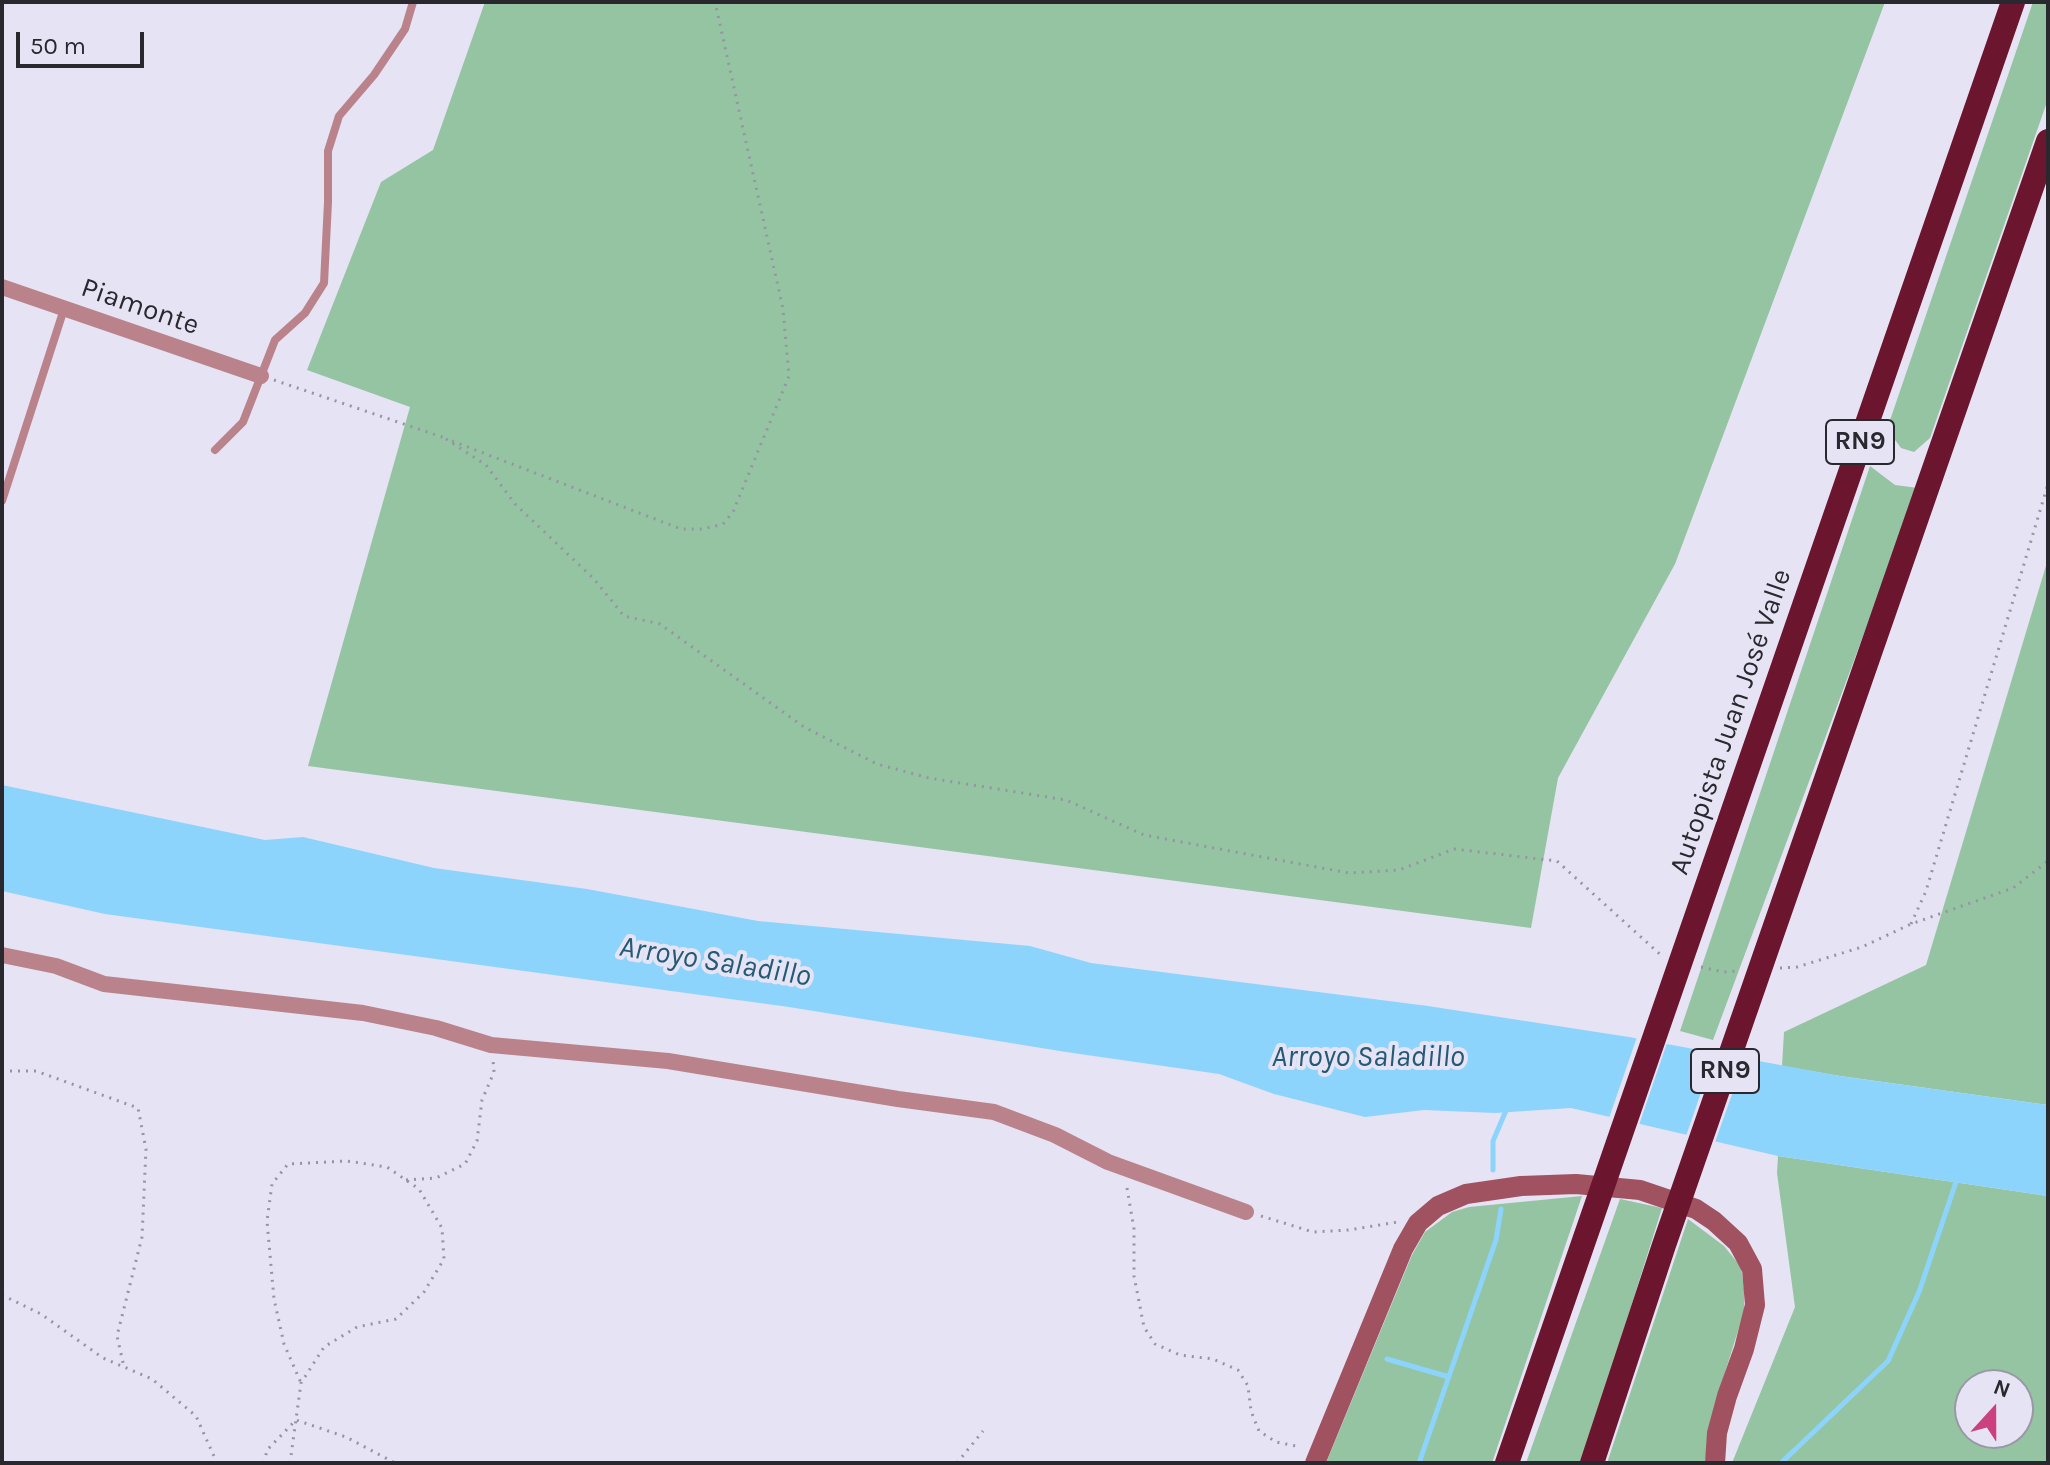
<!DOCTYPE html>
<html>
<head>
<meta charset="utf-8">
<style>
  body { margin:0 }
  #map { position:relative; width:2050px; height:1465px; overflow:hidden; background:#e6e3f4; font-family:Karla,sans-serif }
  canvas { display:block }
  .frame { position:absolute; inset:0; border:4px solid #29282e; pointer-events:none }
  .north { position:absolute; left:1954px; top:1369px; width:80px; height:80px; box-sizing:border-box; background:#e6e3f4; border:2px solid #9a98a5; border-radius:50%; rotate:21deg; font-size:22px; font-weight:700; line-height:32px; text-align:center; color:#29282e }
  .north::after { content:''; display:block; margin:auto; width:28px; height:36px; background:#ca417d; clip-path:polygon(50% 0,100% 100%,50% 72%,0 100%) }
  .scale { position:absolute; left:16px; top:32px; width:128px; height:36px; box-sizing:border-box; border:4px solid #29282e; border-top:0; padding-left:10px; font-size:24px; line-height:28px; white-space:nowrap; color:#29282e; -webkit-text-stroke:6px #e6e3f4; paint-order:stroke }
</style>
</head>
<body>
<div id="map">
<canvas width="2050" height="1465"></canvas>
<div class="frame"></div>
<div class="north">N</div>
<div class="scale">50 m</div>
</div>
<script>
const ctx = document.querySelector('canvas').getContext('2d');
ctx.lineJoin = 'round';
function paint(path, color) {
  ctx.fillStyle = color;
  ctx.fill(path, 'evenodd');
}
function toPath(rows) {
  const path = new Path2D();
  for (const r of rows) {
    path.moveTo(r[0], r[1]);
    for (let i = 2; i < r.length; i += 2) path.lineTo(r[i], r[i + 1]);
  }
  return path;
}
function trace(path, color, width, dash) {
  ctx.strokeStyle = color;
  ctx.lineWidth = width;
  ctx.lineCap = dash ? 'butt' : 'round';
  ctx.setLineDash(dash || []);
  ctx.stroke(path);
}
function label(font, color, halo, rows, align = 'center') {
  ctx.font = font + ' Karla,sans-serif';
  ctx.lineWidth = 8;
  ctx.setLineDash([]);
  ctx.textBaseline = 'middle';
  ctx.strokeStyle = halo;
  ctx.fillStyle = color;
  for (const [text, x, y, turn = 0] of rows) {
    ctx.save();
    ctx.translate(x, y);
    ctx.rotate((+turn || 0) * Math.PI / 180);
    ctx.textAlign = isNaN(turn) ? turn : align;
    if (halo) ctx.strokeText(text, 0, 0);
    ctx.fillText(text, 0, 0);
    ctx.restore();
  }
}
const green = toPath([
  [485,2,1885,2,1675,564,1558,778,1531,928,308,766,410,407,307,370,381,182,433,150],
  [2033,2,2048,2,2048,99,1930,438,1914,452,1901,448,1887,429],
  [1870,466,1895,485,1918,488,1713,1040,1680,1031],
  [2048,559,2048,1105,1840,1076,1782,1066,1784,1032,1926,965],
  [1778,1156,2048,1196,2048,1463,1732,1463,1795,1307,1777,1173],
  [1970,1385,2018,1385,2018,1433,1970,1433],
  [1582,1196,1492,1463,1326,1463,1412,1255,1425,1232,1452,1212,1469,1207],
  [1620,1199,1662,1208,1582,1463,1526,1463],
  [1688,1219,1724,1246,1741,1267,1744,1288,1744,1312,1714,1407,1705,1463,1607,1463]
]);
const water = toPath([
  [2,785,265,840,303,837,434,868,587,889,758,921,1030,946,1091,963,1428,1006,1629,1037,1840,1076,2048,1105,2048,1196,1778,1156,1571,1108,1495,1113,1424,1110,1365,1117,1274,1094,1219,1074,1066,1052,789,1007,105,914,2,891]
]);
const pier = toPath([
  [1638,1034,1668,1040,1638,1128,1608,1121],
  [1716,1049,1746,1055,1714,1145,1685,1139]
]);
const stream = toPath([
  [1493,1170,1493,1141,1508,1106],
  [1387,1359,1449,1377],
  [1419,1463,1496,1240,1501,1209],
  [1781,1463,1888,1361,1919,1292,1957,1179]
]);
const path = toPath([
  [274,380,445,438],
  [446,439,486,465,515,504,594,579,624,616,660,624,804,727,877,764,929,778,1066,800,1144,835,1349,873,1399,870,1454,849,1557,861,1663,957],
  [452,441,681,529,703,529,723,524,733,512,789,376,783,309,715,2],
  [1911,924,1926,891,2048,484],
  [1701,967,1723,972,1737,971],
  [1780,968,1797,967,1862,947,1911,924,2013,888,2048,861],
  [2,1071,36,1071,138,1108,146,1149,142,1237,117,1336,124,1367],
  [406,1180,436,1178,465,1164,477,1141,482,1100,494,1072,493,1060],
  [1127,1188,1134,1229,1134,1276,1144,1327,1155,1344,1180,1355,1213,1359,1238,1370,1248,1386,1251,1411,1259,1431,1276,1442,1301,1447],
  [1261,1216,1313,1232,1348,1230,1398,1222],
  [2,1295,41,1314,103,1358,152,1379,196,1416,217,1463],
  [264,1463,267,1450,296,1420,346,1437,395,1463],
  [290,1463,301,1383,324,1347,357,1327,396,1319,424,1292,444,1259,442,1228,419,1189,387,1167,347,1161,288,1164,272,1184,267,1221,274,1299,284,1344,301,1383],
  [957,1463,983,1431]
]);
const service = toPath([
  [215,450,243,422,275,340,305,313,324,283,328,202,328,151,339,116,374,75,405,29,413,2],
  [2,501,64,309]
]);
const minor = toPath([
  [2,287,261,376],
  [2,955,56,966,104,984,363,1013,436,1028,491,1045,668,1061,898,1099,994,1112,1055,1135,1108,1162,1246,1212]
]);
const secondary = toPath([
  [1315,1463,1403,1249,1418,1223,1438,1206,1466,1194,1521,1186,1576,1184,1640,1190,1696,1209,1714,1221,1738,1243,1752,1269,1755,1305,1744,1349,1727,1396,1717,1433,1715,1463]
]);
const motorway = toPath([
  [1507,1463,2013,2],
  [1592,1463,1664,1245,2048,141]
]);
const shields = [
  [1860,442,68],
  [1725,1071,68]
];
const shieldNames = [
  ["RN9",1860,442],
  ["RN9",1725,1071]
];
const streetNames = [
  ["Piamonte",140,307,19],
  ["Autopista Juan José Valle",1731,722,-71]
];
const waterNames = [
  ["Arroyo Saladillo",715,962,9],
  ["Arroyo Saladillo",1368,1057]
];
paint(green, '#95c4a3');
paint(water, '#8dd4fd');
paint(pier, '#e6e3f4');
trace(stream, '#8dd4fd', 5);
trace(path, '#9694a1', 3, [2, 6]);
trace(service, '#ba838b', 8);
trace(minor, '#ba838b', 16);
trace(secondary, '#a05260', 20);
trace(motorway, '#6c152e', 24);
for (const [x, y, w] of shields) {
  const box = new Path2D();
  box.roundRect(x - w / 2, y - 22, w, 44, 6);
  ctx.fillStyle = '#e6e3f4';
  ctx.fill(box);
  trace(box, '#29282e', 2);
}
label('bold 26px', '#29282e', null, shieldNames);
label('28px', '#29282e', '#e6e3f4', streetNames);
label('italic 30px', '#235a76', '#e6e3f4', waterNames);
</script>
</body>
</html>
